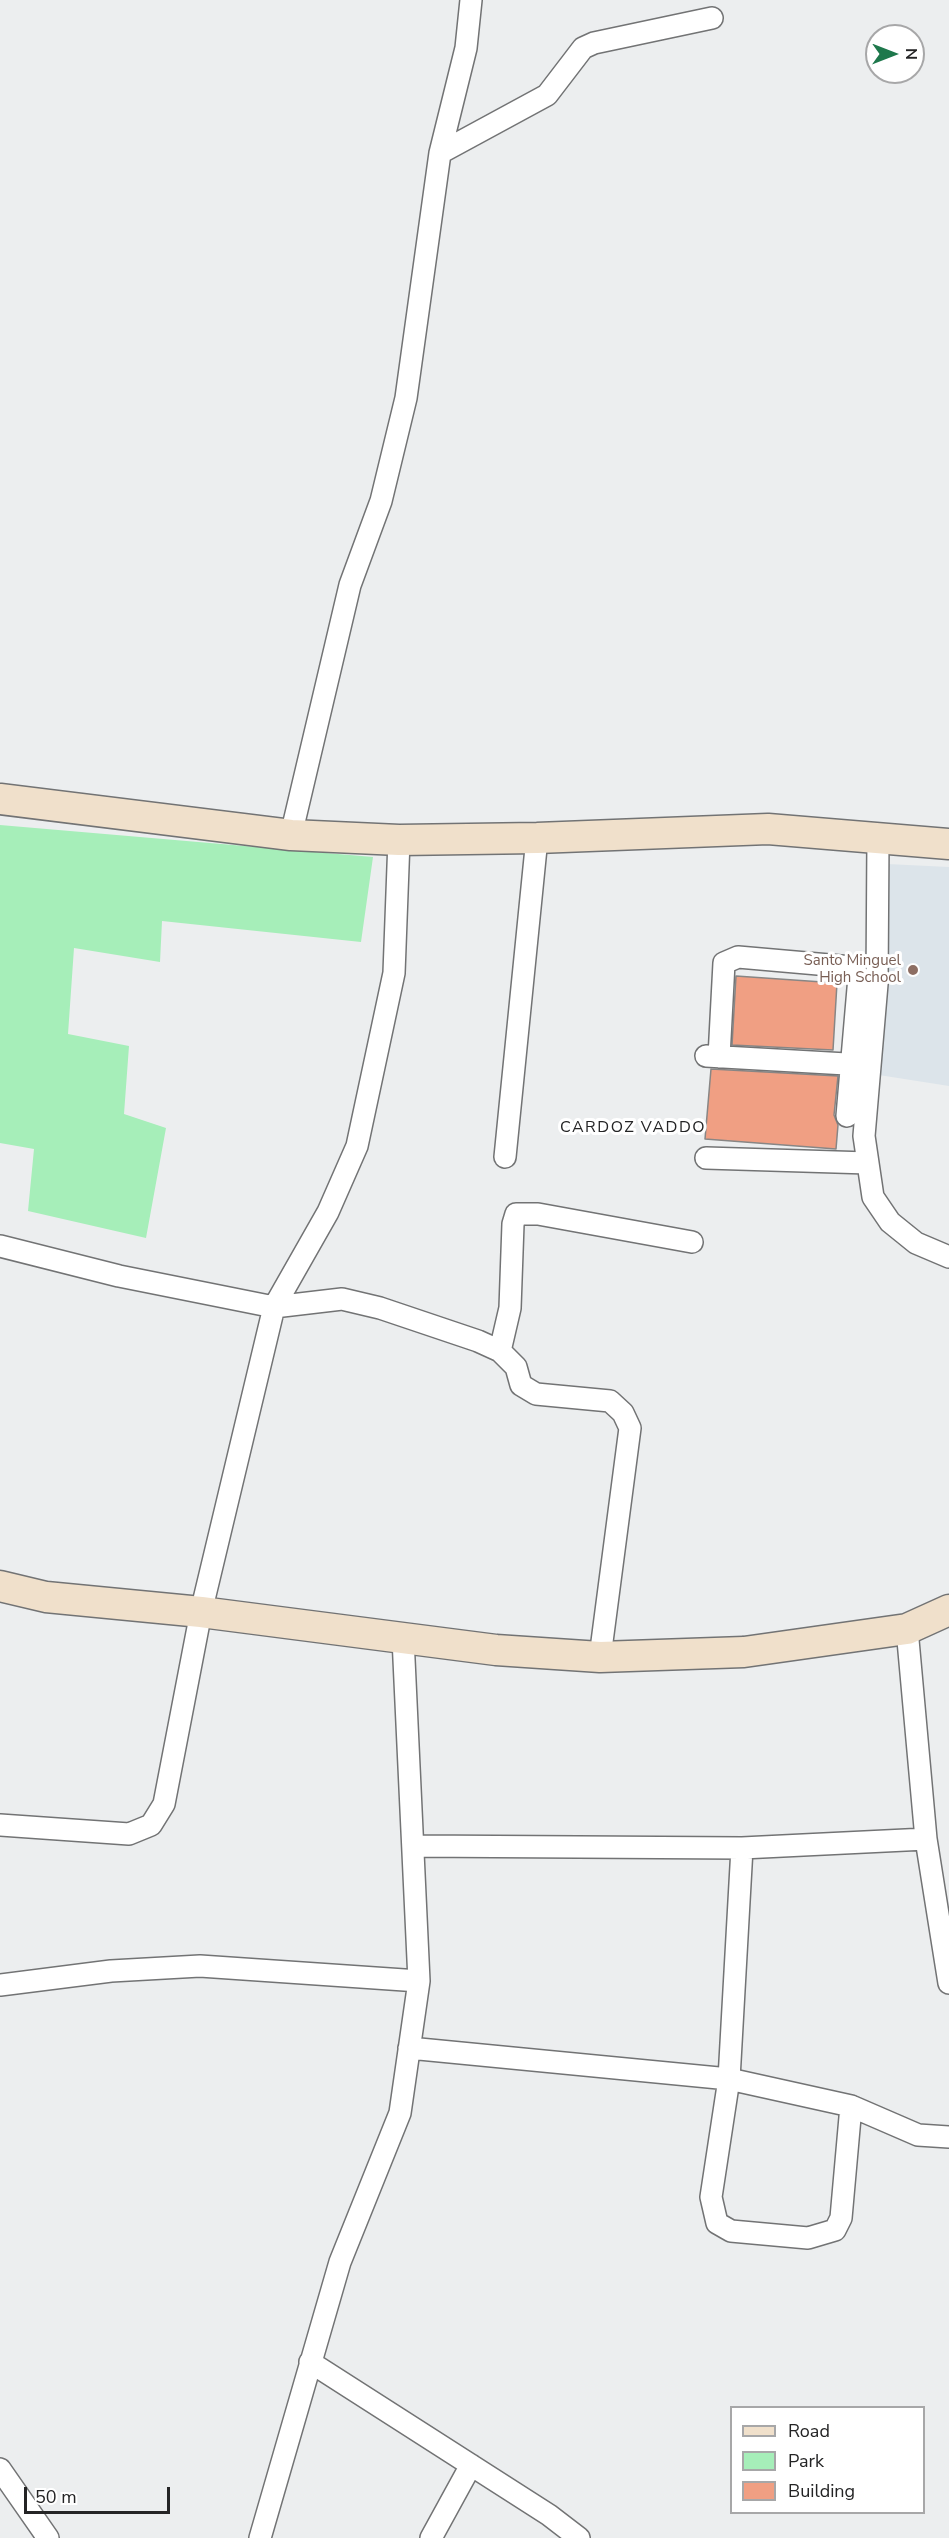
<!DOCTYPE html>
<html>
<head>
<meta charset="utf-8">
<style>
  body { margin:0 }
  #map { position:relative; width:949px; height:2538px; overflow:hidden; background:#eceeef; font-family:"Nunito Sans",sans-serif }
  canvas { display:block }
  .legend { position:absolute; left:730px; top:2406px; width:195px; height:108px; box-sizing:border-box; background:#fff; border:2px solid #a7a7a8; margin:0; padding:8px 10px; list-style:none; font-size:18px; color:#242425 }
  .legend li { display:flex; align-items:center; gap:12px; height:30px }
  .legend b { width:30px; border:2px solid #a7a7a8 }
  .north { position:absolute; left:865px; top:24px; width:60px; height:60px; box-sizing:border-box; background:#fff; border:2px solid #a7a7a8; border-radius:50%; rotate:90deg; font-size:16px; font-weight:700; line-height:24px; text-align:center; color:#242425 }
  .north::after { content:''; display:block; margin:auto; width:21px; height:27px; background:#1e784c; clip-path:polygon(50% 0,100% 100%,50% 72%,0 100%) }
  .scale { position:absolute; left:24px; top:2487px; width:146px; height:27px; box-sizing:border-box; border:3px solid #242425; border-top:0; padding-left:8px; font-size:18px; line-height:21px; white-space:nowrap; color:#242425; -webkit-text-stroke:4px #fff; paint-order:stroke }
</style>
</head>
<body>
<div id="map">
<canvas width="949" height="2538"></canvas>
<ul class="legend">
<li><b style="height:8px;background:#f0e0cb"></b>Road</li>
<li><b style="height:16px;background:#a6eeb9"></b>Park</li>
<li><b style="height:16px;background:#f09f83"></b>Building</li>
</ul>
<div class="north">N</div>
<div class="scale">50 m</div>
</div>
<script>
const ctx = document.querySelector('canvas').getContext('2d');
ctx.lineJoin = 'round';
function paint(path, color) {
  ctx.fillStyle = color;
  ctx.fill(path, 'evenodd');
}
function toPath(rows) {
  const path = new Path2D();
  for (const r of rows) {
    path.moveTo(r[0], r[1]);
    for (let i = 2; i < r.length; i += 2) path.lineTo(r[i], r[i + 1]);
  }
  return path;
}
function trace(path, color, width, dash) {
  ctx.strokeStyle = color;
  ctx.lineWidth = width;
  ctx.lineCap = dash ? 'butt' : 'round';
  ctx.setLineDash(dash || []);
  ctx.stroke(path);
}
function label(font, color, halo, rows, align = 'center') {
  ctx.font = font + ' "Nunito Sans",sans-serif';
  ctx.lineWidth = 6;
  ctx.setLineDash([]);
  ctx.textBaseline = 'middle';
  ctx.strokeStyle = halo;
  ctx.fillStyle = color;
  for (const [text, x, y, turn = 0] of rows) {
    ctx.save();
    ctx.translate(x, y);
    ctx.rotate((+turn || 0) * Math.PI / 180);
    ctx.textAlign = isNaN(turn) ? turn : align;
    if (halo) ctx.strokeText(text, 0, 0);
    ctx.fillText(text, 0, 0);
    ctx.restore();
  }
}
const built = toPath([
  [887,864,949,867,949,1086,866,1073]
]);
const green = toPath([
  [0,825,373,857,361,942,162,921,160,962,74,948,68,1034,129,1046,124,1114,166,1128,146,1238,28,1211,34,1149,0,1143]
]);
const building = toPath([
  [736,976,837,983,833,1050,732,1045,736,976],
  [711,1069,838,1076,834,1115,838,1125,836,1149,705,1139,711,1069]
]);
const street = toPath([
  [440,153,547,95,583,48,594,43,712,18],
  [291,835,350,585,381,501,406,398,440,153,466,48,471,0],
  [878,839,877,984,864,1136,873,1197,890,1222,916,1243,949,1257],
  [706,1056,864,1065],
  [719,1057,724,963,738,957,852,967,859,977,847,1116],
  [505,1157,537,838],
  [706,1158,868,1163],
  [0,1246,119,1276,274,1307,201,1612,164,1804,151,1825,129,1834,0,1825],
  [274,1307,342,1299,380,1308,478,1341,500,1351,516,1367,521,1385,536,1394,610,1401,623,1413,630,1428,600,1657],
  [274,1307,328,1212,357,1146,394,973,399,840],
  [500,1351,510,1308,513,1224,516,1214,538,1214,692,1242],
  [907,1629,926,1839,949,1983],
  [413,1846,742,1848,926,1839],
  [742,1848,729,2079,711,2197,717,2223,731,2231,808,2238,835,2230,841,2218,851,2106],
  [0,1985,111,1971,200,1966,419,1981],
  [409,2048,729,2079,851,2106,918,2135,949,2137],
  [310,2362,549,2515,579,2538],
  [0,2469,48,2538],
  [260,2538,340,2262,400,2113,419,1981,403,1638],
  [431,2538,471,2465]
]);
const secondary = toPath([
  [0,799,291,835,399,840,537,838,768,829,949,844],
  [0,1586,46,1597,201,1612,496,1650,600,1657,744,1652,907,1629,949,1610]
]);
const markers = [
  [913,970,6,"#8d6e63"]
];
const educationNames = [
  ["Santo Minguel",901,961],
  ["High School",901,978]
];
const neighbourhoodNames = [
  ["CARDOZ VADDO",633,1128]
];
paint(built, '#dce4ea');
paint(green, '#a6eeb9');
paint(building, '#f09f83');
trace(building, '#888685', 1.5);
trace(street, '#727374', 24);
trace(secondary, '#727374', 33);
trace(street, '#fff', 21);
trace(secondary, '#f0e0cb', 30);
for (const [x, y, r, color] of markers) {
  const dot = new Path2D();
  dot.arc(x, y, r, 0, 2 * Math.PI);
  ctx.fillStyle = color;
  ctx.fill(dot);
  trace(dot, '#fff', 2);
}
label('15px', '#785e54', '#fff', educationNames, 'right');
ctx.letterSpacing = '1.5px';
label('16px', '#242425', '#fff', neighbourhoodNames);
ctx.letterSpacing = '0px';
</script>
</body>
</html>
